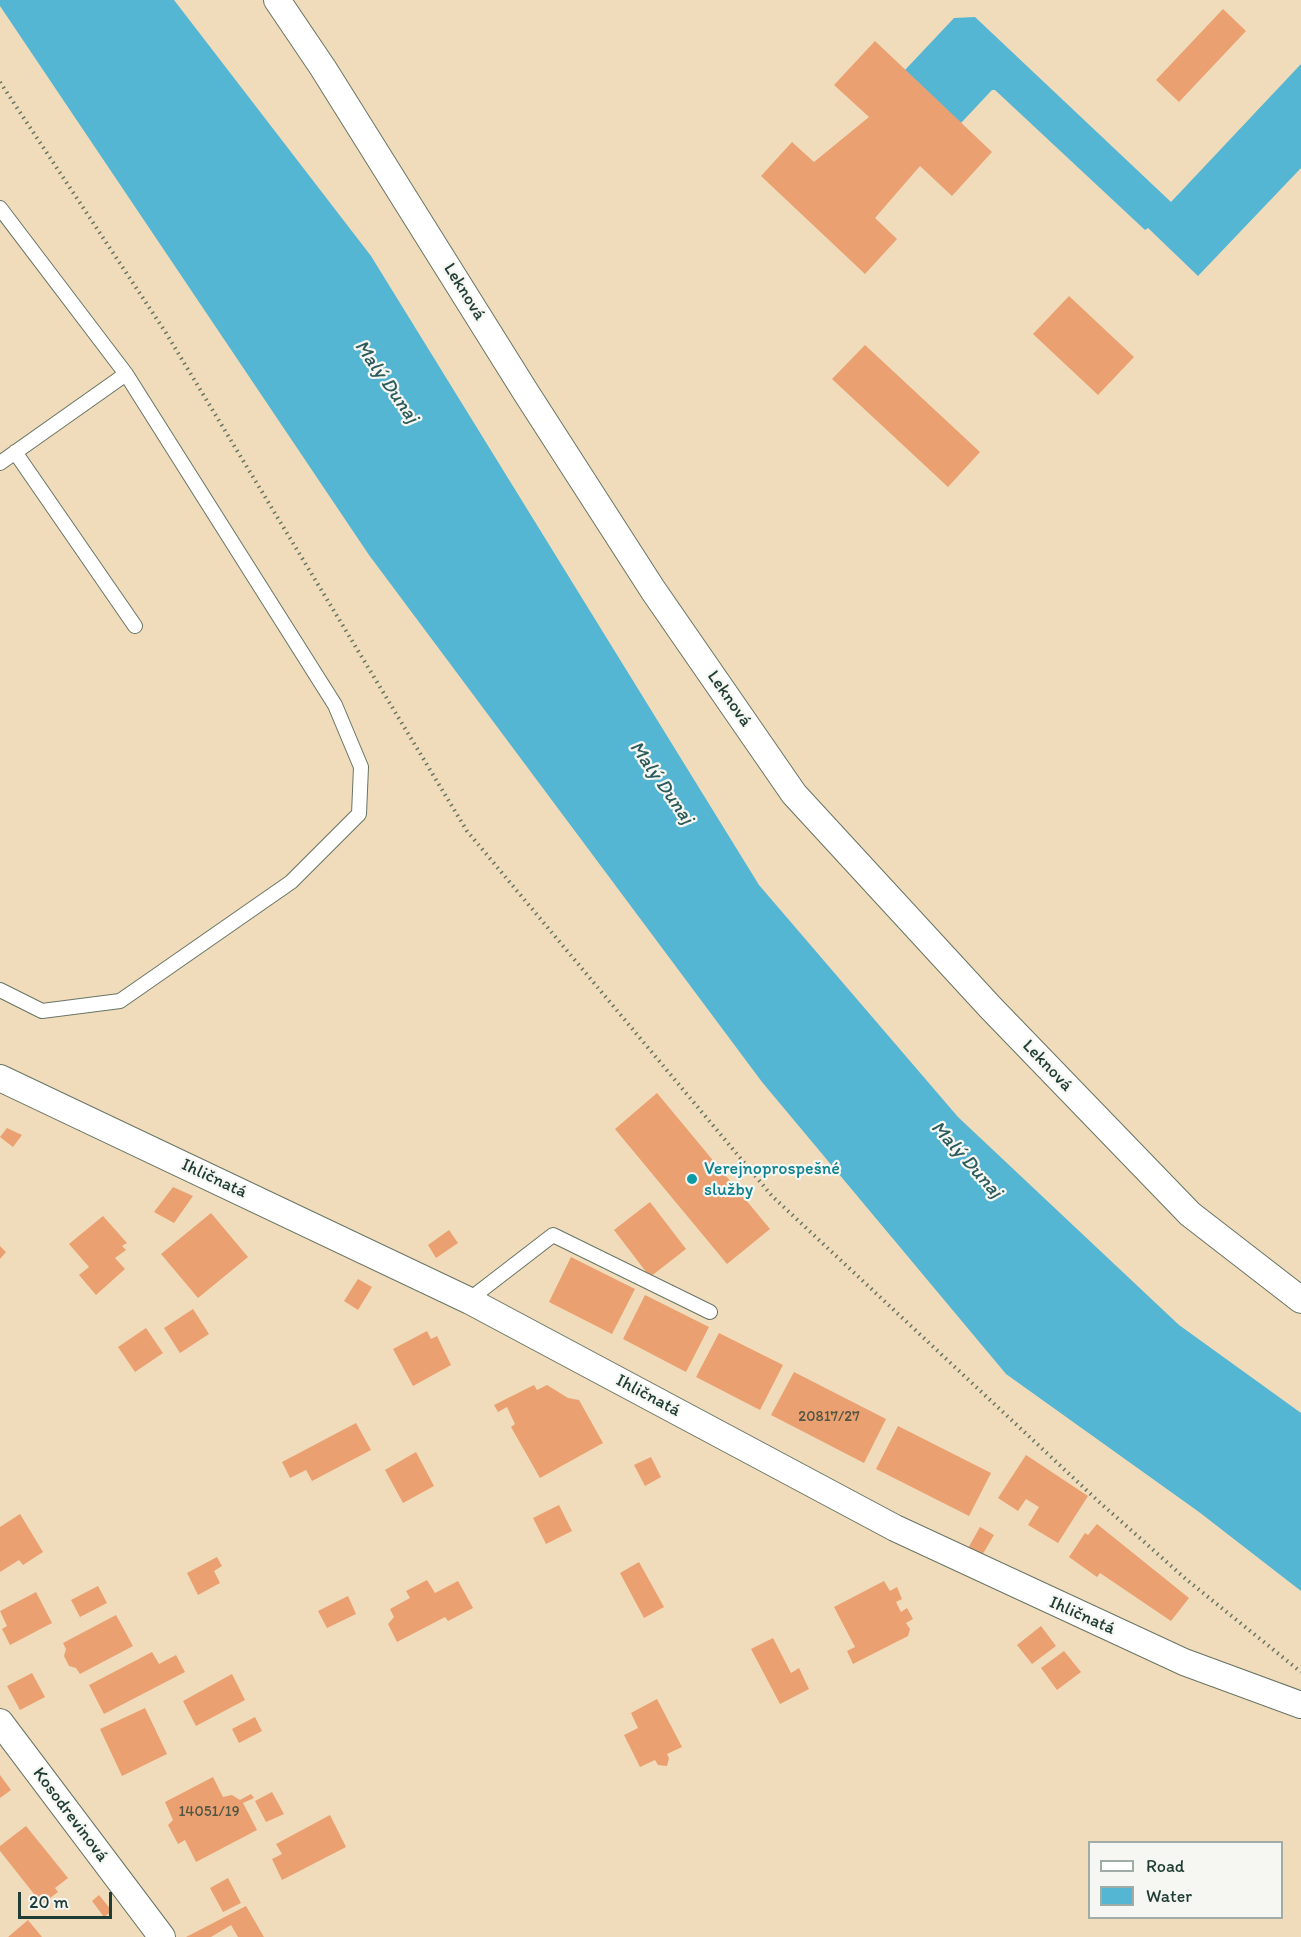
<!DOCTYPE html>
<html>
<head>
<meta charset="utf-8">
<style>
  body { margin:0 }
  #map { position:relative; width:1301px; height:1937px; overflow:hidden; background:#f0dcbb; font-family:Itim,sans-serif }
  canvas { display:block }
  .legend { position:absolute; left:1088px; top:1841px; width:195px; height:78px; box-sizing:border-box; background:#f6f6f2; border:2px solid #a0aca6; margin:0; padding:8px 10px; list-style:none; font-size:18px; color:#1f3d34 }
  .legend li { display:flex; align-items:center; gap:12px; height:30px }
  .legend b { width:30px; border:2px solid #a0aca6 }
  .scale { position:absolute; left:18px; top:1892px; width:94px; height:27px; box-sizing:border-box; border:3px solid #1f3d34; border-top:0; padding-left:8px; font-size:18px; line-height:21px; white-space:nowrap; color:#1f3d34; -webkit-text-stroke:4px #f6f6f2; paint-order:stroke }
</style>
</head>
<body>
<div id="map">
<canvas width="1301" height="1937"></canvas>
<ul class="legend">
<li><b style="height:8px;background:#fff"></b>Road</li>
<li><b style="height:16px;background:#54b6d2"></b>Water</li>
</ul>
<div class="scale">20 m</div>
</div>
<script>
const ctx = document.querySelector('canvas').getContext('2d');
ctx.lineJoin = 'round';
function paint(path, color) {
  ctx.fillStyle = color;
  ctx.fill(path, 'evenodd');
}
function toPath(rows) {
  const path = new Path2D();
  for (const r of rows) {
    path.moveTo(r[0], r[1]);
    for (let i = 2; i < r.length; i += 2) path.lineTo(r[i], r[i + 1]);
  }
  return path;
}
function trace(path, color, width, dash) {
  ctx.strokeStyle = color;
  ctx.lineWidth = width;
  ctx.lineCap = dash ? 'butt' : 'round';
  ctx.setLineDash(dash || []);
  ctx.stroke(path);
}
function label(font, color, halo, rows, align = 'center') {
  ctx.font = font + ' Itim,sans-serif';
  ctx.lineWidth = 4.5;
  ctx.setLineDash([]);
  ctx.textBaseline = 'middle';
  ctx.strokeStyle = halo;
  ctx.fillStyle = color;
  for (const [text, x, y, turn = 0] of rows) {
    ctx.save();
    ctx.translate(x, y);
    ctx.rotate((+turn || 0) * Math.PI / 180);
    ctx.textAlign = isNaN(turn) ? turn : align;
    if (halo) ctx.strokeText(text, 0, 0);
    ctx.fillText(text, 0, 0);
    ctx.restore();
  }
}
const water = toPath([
  [0,0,174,0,371,256,759,885,958,1117,1179,1325,1301,1413,1301,1591,1199,1512,1006,1374,762,1082,369,555,0,6],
  [975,17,1171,202,1301,64,1301,168,1198,276,1148,228,1145,230,995,90,992,90,961,123,905,70,954,18]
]);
const building = toPath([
  [1223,9,1246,31,1179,102,1156,80],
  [875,41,992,152,952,196,920,166,875,218,897,239,865,274,761,176,792,142,814,162,869,117,834,85],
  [1069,296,1134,357,1098,395,1033,334],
  [865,345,980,452,948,487,832,379],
  [657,1093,770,1229,727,1264,615,1129],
  [7,1128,22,1135,13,1147,0,1137],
  [173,1187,193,1196,174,1223,154,1212],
  [650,1202,686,1249,650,1277,614,1230],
  [211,1213,248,1257,198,1298,161,1254],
  [103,1216,127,1243,122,1246,126,1250,115,1258,125,1269,96,1295,79,1275,89,1267,69,1244],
  [449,1230,458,1243,436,1258,428,1245],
  [0,1246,6,1252,0,1259],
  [571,1257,635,1289,612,1334,549,1302],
  [358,1279,372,1287,358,1310,344,1301],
  [645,1295,709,1327,686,1372,623,1339],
  [193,1309,209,1334,180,1353,164,1328],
  [146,1328,163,1353,135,1372,118,1347],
  [427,1331,431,1339,437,1336,451,1365,413,1386,393,1349],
  [719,1333,783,1365,760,1410,696,1377],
  [794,1372,886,1419,864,1463,771,1415],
  [534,1385,537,1390,547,1385,568,1398,579,1400,603,1443,540,1478,511,1427,515,1424,507,1407,498,1412,494,1405],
  [356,1423,371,1450,312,1481,306,1470,290,1478,282,1462],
  [898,1426,991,1473,969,1516,876,1469],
  [416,1452,434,1486,403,1503,385,1470],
  [1026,1455,1088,1496,1058,1543,1028,1525,1039,1507,1026,1499,1018,1511,998,1498],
  [651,1457,661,1477,645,1486,634,1465],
  [559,1505,572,1531,546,1544,533,1518],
  [20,1514,43,1552,23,1565,19,1560,0,1572,0,1527],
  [1097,1524,1189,1598,1171,1621,1100,1573,1097,1577,1069,1557,1085,1533,1088,1535],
  [980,1527,994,1535,981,1557,967,1550],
  [217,1557,222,1566,214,1571,220,1583,198,1595,187,1573],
  [639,1562,664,1607,644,1618,620,1573],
  [427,1580,435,1593,458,1581,473,1608,448,1621,445,1617,397,1642,388,1624,394,1617,390,1609,410,1598,406,1591],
  [884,1581,890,1591,897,1587,902,1599,896,1602,901,1612,907,1608,913,1619,906,1623,910,1629,908,1636,853,1664,847,1651,855,1647,834,1607],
  [98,1586,107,1603,80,1617,71,1600],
  [36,1592,52,1623,10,1645,2,1629,7,1626,0,1611],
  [348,1596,356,1614,327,1628,318,1611],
  [116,1615,133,1646,80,1674,76,1668,69,1666,64,1656,66,1649,63,1643],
  [1041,1626,1056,1646,1032,1664,1017,1645],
  [773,1638,791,1673,799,1668,809,1689,780,1704,751,1649],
  [1064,1651,1081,1672,1057,1690,1041,1668],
  [152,1652,159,1664,176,1655,185,1672,104,1714,89,1685],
  [32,1673,45,1697,20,1710,7,1686],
  [232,1674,245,1700,196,1726,183,1701],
  [657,1699,682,1747,667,1754,669,1758,667,1766,658,1765,655,1760,640,1767,624,1735,638,1728,631,1713],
  [145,1708,167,1754,122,1776,100,1729],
  [255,1717,262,1731,239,1743,232,1729],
  [0,1775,11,1790,0,1798],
  [213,1777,223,1797,232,1795,240,1800,251,1794,254,1798,243,1803,257,1830,196,1862,185,1840,178,1844,168,1825,173,1820,165,1802],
  [272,1792,284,1814,266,1822,255,1801],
  [330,1815,346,1847,282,1880,272,1859,282,1854,276,1844],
  [26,1826,68,1878,55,1888,58,1892,42,1904,0,1851,0,1846],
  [228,1878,241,1903,223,1912,210,1888],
  [99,1895,112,1911,104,1917,92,1901],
  [246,1906,264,1937,238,1937,231,1925,211,1937,186,1937],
  [28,1920,42,1937,8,1937]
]);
const path = toPath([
  [0,82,166,333,467,831,772,1196,1097,1500,1187,1580,1301,1672]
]);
const service = toPath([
  [0,208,126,374,0,463],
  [15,452,135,626],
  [0,990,42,1011,120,1001,291,882,359,814,361,767,335,705,126,374],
  [470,1301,479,1292,553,1235,710,1312]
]);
const minor = toPath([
  [277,0,323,68,525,391,653,590,794,794,990,1007,1190,1214,1301,1300],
  [0,1078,470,1301,895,1528,1184,1662,1301,1705],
  [0,1722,162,1937]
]);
const markers = [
  [692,1179,6,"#0f9aa8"]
];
const numberNames = [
  ["20817/27",829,1417],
  ["14051/19",209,1812]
];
const streetNames = [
  ["Leknová",464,292,58],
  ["Leknová",729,699,55],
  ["Leknová",1047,1066,46],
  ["Ihličnatá",214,1179,25],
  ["Ihličnatá",648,1396,28],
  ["Ihličnatá",1082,1616,24],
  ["Kosodrevinová",70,1815,53]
];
const cultureNames = [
  ["Verejnoprospešné",704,1169],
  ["služby",704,1190]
];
const waterNames = [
  ["Malý Dunaj",386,382,55],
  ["Malý Dunaj",661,783,55],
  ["Malý Dunaj",966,1160,48]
];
paint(water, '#54b6d2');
paint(building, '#eaa070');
trace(service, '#687563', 16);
trace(minor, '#687563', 28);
trace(path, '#687563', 4, [1.5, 4.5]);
trace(service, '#fff', 14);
trace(minor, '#fff', 26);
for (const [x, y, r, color] of markers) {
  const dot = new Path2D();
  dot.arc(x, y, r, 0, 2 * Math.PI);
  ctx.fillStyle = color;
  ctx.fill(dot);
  trace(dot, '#f6f6f2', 2);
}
label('15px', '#525643', null, numberNames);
label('18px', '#1f3d34', '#f6f6f2', streetNames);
label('18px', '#0d838f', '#f6f6f2', cultureNames, 'left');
label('italic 20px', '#2c5b5c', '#f6f6f2', waterNames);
</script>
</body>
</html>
